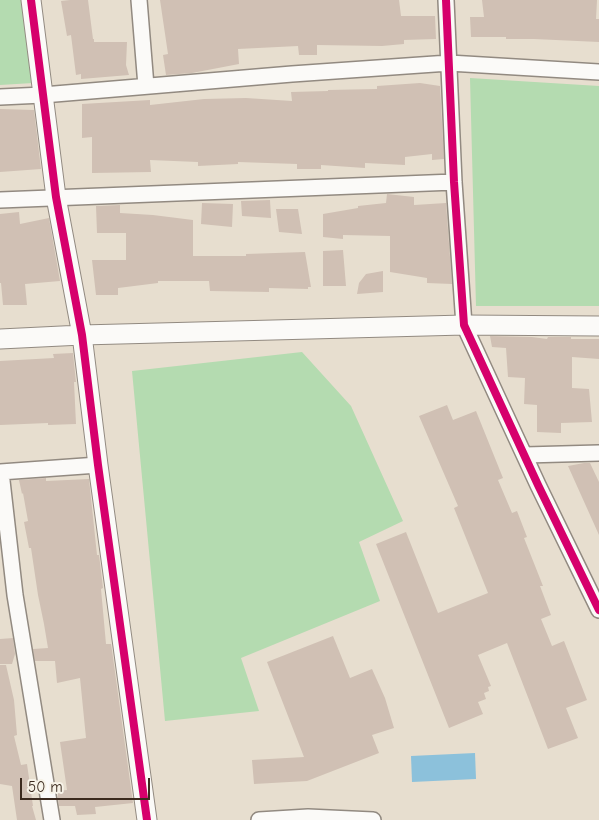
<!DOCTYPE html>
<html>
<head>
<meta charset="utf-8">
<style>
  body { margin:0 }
  #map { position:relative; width:599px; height:820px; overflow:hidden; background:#e7decf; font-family:"Comic Neue",sans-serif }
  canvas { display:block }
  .scale { position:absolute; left:20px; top:778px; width:130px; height:22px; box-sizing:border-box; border:2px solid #3b2a1e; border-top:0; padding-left:6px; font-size:15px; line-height:18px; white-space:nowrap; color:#3b2a1e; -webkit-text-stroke:4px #f7f3e8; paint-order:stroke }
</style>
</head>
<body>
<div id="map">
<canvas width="599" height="820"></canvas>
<div class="scale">50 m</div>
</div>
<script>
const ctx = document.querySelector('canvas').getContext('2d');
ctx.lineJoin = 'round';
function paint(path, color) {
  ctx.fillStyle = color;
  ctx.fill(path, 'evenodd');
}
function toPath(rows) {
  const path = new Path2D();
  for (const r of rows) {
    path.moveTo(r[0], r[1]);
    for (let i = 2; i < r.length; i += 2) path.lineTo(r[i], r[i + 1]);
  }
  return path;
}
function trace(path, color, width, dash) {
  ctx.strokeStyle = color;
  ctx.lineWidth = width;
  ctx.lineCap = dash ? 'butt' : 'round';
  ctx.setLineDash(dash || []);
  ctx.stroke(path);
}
const green = toPath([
  [0,0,24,0,33,83,0,85],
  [470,78,599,86,599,306,476,306],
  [302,352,351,406,403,521,359,542,380,601,241,658,259,711,165,721,132,371]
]);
const water = toPath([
  [475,753,476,779,412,782,411,756]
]);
const building = toPath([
  [70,0,88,0,93,39,94,39,94,42,127,42,126,65,129,75,81,79,81,74,76,75,71,35,67,36,61,1],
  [160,0,399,0,401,16,435,16,436,39,404,40,404,44,382,46,317,45,317,55,299,55,298,46,238,49,239,64,192,73,166,75,163,55,168,54],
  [482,0,597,0,596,19,599,19,599,42,534,39,506,39,506,37,471,37,470,17,484,17],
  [420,83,440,86,444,159,432,160,432,154,405,157,405,165,365,163,365,168,321,165,321,169,297,169,297,164,238,162,238,164,198,166,198,162,150,160,151,172,92,173,92,137,82,138,82,104,150,100,150,105,204,99,246,98,292,101,291,92,328,91,328,90,377,89,377,86],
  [0,109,34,110,41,169,0,172],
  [387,194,414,197,414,205,446,203,452,284,427,283,427,278,390,272,390,236,343,235,343,239,323,237,323,214,358,208,358,206,386,203],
  [270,200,271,218,242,216,241,201],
  [202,203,233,204,232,227,201,224],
  [120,205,120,213,153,215,193,220,193,256,246,256,246,254,305,252,311,287,308,287,308,289,269,288,269,292,210,291,209,281,158,281,158,283,118,288,118,295,96,295,92,260,126,260,126,233,97,233,96,206],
  [276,209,298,209,302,234,279,232],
  [19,212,20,224,49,218,60,281,25,284,27,305,3,305,1,283,0,283,0,214],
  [343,250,346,286,323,286,323,251],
  [383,271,383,292,357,294,359,283,366,274],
  [490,336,532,337,547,339,548,337,571,337,571,339,599,339,599,359,572,357,572,388,589,389,592,422,561,423,561,433,537,432,537,405,524,404,525,378,508,377,506,348,492,347],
  [73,353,76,382,74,382,76,424,48,425,48,423,0,425,0,361,54,358,53,354],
  [447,405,453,420,476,411,503,478,498,480,512,513,517,511,527,537,524,538,543,586,540,586,551,615,541,619,552,646,564,641,587,700,566,708,578,738,548,749,507,643,478,655,491,686,488,687,489,691,484,693,486,699,478,702,483,714,449,728,376,544,406,532,438,613,488,593,454,508,458,506,419,416],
  [584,463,590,463,599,482,599,535,568,466],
  [46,478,46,481,89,479,97,555,99,555,101,571,103,588,101,589,106,644,111,644,112,650,133,803,95,807,96,814,77,815,75,806,59,806,58,798,58,791,67,790,60,742,86,738,80,678,57,683,55,661,35,661,33,649,48,648,44,624,38,595,31,548,29,548,24,522,28,521,23,493,22,494,19,480],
  [333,636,350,678,372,669,385,698,394,728,372,735,379,753,307,781,254,784,252,760,304,757,267,662],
  [13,638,15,654,12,664,0,664,0,639],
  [0,665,6,665,14,700,17,735,14,736,21,765,27,764,33,806,32,806,36,820,17,820,12,786,0,784]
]);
const minor = toPath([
  [139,0,146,86],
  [446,0,454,182,464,325,538,485,599,610],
  [0,97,43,95,292,74,449,63,599,72],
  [0,200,454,182],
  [525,455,599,453],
  [0,472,98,465],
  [1,472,15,595,52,820],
  [259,820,308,817,373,820]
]);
const tertiary = toPath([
  [31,0,56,197,82,335,98,465,147,820],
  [0,339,82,335,464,325,599,326]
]);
const cycleway = toPath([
  [31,0,56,197,82,335,98,465,147,820],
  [446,0,454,182,464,325,538,485,599,610]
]);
paint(green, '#b4dbb0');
paint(water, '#8cc1db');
paint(building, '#d0c0b4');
trace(minor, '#928a81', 18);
trace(tertiary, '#928a81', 21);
trace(minor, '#fbfaf8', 15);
trace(tertiary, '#fbfaf8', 19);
trace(cycleway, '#d6006c', 8);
</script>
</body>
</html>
